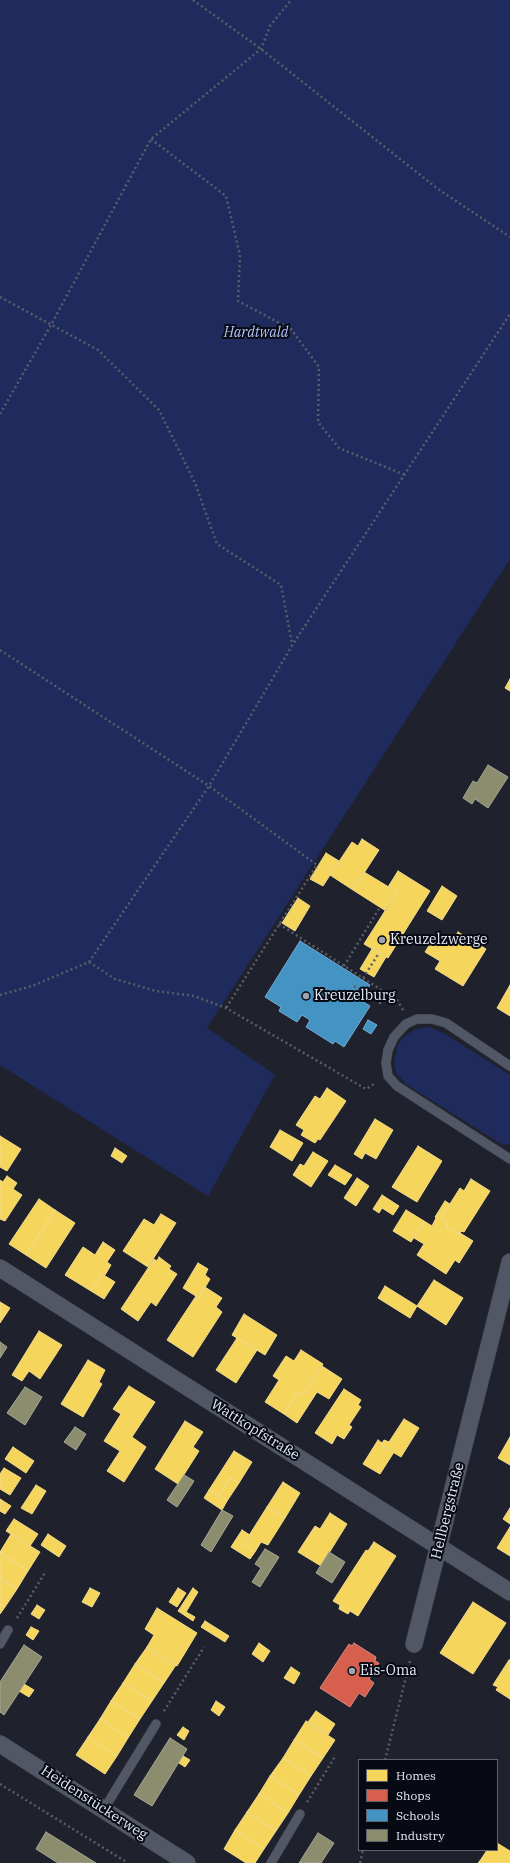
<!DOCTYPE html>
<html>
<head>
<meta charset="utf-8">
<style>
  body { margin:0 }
  #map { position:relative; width:510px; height:1863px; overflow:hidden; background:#1f222c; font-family:"IBM Plex Serif",serif }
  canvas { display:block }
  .legend { position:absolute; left:358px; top:1759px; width:140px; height:92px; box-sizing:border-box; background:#070a12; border:1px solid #60646e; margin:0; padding:5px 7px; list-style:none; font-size:12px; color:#e5eaf8 }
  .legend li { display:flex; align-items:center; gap:8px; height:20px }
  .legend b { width:20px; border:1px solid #60646e }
</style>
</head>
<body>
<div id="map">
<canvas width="510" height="1863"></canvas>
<ul class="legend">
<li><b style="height:11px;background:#f6d55c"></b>Homes</li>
<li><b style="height:11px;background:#d6604d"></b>Shops</li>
<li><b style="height:11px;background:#4393c3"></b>Schools</li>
<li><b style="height:11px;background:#8c8c6e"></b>Industry</li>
</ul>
</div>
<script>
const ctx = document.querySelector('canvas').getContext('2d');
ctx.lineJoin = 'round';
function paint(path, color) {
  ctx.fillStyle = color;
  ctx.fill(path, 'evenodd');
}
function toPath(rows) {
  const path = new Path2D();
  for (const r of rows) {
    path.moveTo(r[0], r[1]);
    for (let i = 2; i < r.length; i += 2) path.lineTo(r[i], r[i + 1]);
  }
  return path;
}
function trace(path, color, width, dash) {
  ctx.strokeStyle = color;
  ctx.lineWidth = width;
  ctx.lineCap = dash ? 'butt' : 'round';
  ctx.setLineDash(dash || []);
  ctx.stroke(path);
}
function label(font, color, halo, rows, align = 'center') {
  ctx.font = font + ' "IBM Plex Serif",serif';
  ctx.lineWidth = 4;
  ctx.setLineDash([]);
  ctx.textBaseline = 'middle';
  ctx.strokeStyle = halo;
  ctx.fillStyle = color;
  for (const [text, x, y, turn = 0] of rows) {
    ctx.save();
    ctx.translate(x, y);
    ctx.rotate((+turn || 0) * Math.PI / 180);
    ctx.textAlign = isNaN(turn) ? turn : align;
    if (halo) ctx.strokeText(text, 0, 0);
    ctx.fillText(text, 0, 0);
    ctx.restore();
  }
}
const green = toPath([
  [0,0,510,0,510,559,207,1028,275,1075,208,1196,0,1065],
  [429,1027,445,1034,510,1075,510,1144,503,1145,407,1085,396,1073,394,1063,398,1044,406,1035,416,1029]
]);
const homes = toPath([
  [510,679,510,691,505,688,510,679],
  [362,839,379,850,353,890,330,875,352,842,358,846,362,839],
  [326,853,339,861,323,886,310,879,326,853],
  [398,871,430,891,388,958,364,944,397,892,388,887,398,871],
  [364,872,397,892,386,911,353,890,364,872],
  [442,886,457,896,442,920,427,911,442,886],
  [298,898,310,906,295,931,282,923,298,898],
  [458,932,486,949,463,986,435,969,440,961,425,952,437,933,452,943,458,932],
  [372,949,386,957,374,977,360,969,372,949],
  [510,985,510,1016,497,1008,510,985],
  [327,1088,346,1101,320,1140,318,1139,315,1143,301,1135,304,1130,296,1125,315,1096,320,1099,327,1088],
  [375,1119,393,1130,376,1159,365,1153,362,1159,354,1154,375,1119],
  [280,1130,303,1143,292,1161,270,1147,280,1130],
  [0,1136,21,1149,7,1171,0,1167,0,1136],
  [418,1146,442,1161,417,1202,392,1187,418,1146],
  [115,1148,127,1156,122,1163,111,1156,115,1148],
  [313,1152,328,1161,311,1187,293,1175,300,1164,304,1166,313,1152],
  [335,1165,352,1175,345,1185,328,1175,335,1165],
  [7,1176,17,1183,13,1189,22,1195,5,1221,0,1219,0,1180,3,1182,7,1176],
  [357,1178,369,1186,356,1206,344,1198,357,1178],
  [471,1179,490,1191,464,1232,461,1231,459,1235,446,1227,448,1223,441,1218,460,1188,464,1191,471,1179],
  [382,1195,399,1206,393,1215,382,1208,379,1213,373,1209,382,1195],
  [39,1199,55,1210,26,1255,9,1244,39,1199],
  [445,1201,450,1204,441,1218,448,1223,446,1227,459,1235,460,1233,473,1241,459,1263,455,1260,446,1274,417,1255,424,1244,414,1238,424,1221,432,1226,436,1218,435,1217,445,1201],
  [55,1210,75,1223,46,1268,26,1255,55,1210],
  [406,1210,424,1221,411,1242,393,1231,406,1210],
  [161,1214,176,1223,148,1267,123,1251,144,1219,154,1225,161,1214],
  [103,1242,115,1250,107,1262,111,1265,105,1275,102,1274,91,1291,65,1275,83,1247,95,1255,103,1242],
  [159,1257,171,1266,169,1269,177,1274,156,1306,151,1302,138,1321,121,1309,154,1259,157,1261,159,1257],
  [198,1263,208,1269,205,1275,210,1279,199,1298,183,1288,198,1263],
  [102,1274,115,1282,104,1299,91,1291,102,1274],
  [434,1280,463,1298,446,1325,417,1306,434,1280],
  [385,1286,417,1306,410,1318,378,1298,385,1286],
  [205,1287,222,1298,216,1307,222,1312,193,1357,167,1340,196,1296,199,1298,205,1287],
  [0,1302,10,1308,0,1323,0,1302],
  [244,1314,277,1335,265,1355,232,1335,244,1314],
  [39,1331,62,1345,40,1379,29,1371,22,1381,12,1375,39,1331],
  [237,1338,257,1350,236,1383,216,1370,237,1338],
  [301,1350,323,1364,303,1395,298,1392,284,1414,265,1402,279,1380,273,1376,286,1356,294,1361,301,1350],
  [88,1360,105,1370,99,1382,102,1384,83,1417,61,1404,88,1360],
  [322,1366,342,1379,329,1399,317,1392,297,1423,284,1414,298,1392,303,1395,322,1366],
  [129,1386,155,1402,132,1437,146,1447,124,1482,107,1471,120,1451,104,1441,121,1414,113,1409,129,1386],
  [344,1389,361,1400,358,1405,361,1407,349,1425,352,1427,344,1439,337,1435,332,1444,315,1433,344,1389],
  [404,1419,419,1428,401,1457,381,1445,384,1440,389,1442,404,1419],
  [185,1421,203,1432,193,1447,199,1451,178,1484,155,1469,185,1421],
  [510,1437,510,1465,498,1458,510,1437],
  [378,1440,382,1443,381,1445,394,1452,380,1474,363,1464,378,1440],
  [13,1447,34,1461,26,1473,5,1459,13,1447],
  [234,1451,252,1462,239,1483,230,1478,219,1496,209,1490,234,1451],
  [4,1468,21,1478,10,1495,0,1489,0,1474,4,1468],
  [230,1478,239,1483,227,1501,219,1496,230,1478],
  [283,1482,300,1493,285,1518,267,1507,283,1482],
  [36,1485,46,1491,32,1514,21,1508,36,1485],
  [209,1490,227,1501,222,1510,204,1498,209,1490],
  [0,1499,11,1506,5,1514,0,1511,0,1499],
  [267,1507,285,1518,268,1545,261,1542,255,1552,243,1545,267,1507],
  [510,1508,510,1524,503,1519,510,1508],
  [330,1513,347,1524,321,1566,298,1552,315,1526,320,1529,330,1513],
  [14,1519,38,1534,30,1546,6,1531,14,1519],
  [510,1527,510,1556,497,1548,510,1527],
  [242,1530,250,1535,243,1545,255,1552,250,1559,231,1547,242,1530],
  [11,1534,40,1552,28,1571,0,1552,11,1534],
  [48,1534,66,1546,59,1557,41,1545,48,1534],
  [374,1542,396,1556,358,1616,350,1611,348,1614,339,1609,340,1605,333,1601,366,1550,368,1551,374,1542],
  [0,1552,28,1571,17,1589,0,1578,0,1552],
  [0,1578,17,1589,5,1607,0,1603,0,1578],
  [90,1588,100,1593,92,1607,82,1602,90,1588],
  [178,1588,186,1593,177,1607,169,1602,178,1588],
  [193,1588,198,1592,186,1612,195,1617,193,1621,178,1611,193,1588],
  [473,1602,506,1623,473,1674,440,1653,473,1602],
  [0,1603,5,1607,0,1614,0,1603],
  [37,1605,45,1610,39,1619,31,1614,37,1605],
  [157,1608,197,1633,177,1666,147,1647,154,1635,145,1629,157,1608],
  [205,1621,229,1636,225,1642,201,1627,205,1621],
  [31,1627,39,1631,33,1640,26,1635,31,1627],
  [259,1643,270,1651,263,1662,252,1654,259,1643],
  [147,1647,176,1665,164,1683,135,1664,147,1647],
  [509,1660,510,1660,510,1699,496,1690,498,1687,493,1685,509,1660],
  [135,1664,164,1683,152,1701,123,1683,135,1664],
  [291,1667,300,1673,294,1684,284,1678,291,1667],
  [123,1683,152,1701,140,1719,111,1701,123,1683],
  [24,1684,34,1690,29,1697,19,1691,24,1684],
  [111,1701,140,1719,128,1738,100,1719,111,1701],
  [216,1701,225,1707,219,1716,211,1710,216,1701],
  [316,1711,335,1724,328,1735,308,1722,316,1711],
  [100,1719,128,1738,117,1756,88,1737,100,1719],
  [306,1721,335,1740,323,1758,294,1740,306,1721],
  [183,1727,189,1731,184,1740,177,1735,183,1727],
  [88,1737,117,1756,105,1774,76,1755,88,1737],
  [294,1740,323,1758,311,1776,283,1758,294,1740],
  [183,1756,190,1760,185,1767,179,1763,183,1756],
  [283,1758,311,1776,299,1795,270,1776,283,1758],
  [270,1776,299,1795,288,1813,259,1794,270,1776],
  [259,1794,288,1813,276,1831,247,1812,259,1794],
  [247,1812,276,1831,264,1849,235,1830,247,1812],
  [235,1830,264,1849,255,1863,246,1863,224,1849,235,1830],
  [497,1843,510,1851,510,1863,490,1863,482,1858,487,1850,497,1850,497,1843],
  [482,1858,490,1863,478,1863,482,1858]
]);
const shops = toPath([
  [354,1643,376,1657,375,1661,379,1663,369,1679,374,1683,365,1697,359,1693,350,1707,320,1688,349,1644,352,1646,354,1643]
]);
const schools = toPath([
  [300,941,370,985,360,1000,370,1006,344,1047,335,1041,333,1044,306,1027,310,1020,302,1015,297,1022,279,1011,281,1007,265,997,300,941],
  [368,1020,377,1025,371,1034,363,1029,368,1020]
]);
const industry = toPath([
  [488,765,508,777,488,808,475,799,472,804,463,798,473,781,477,783,488,765],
  [0,1342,7,1347,0,1358,0,1342],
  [25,1387,42,1397,25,1425,7,1413,25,1387],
  [75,1427,86,1434,76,1450,64,1442,75,1427],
  [184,1475,194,1481,177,1507,167,1500,184,1475],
  [222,1510,233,1516,211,1552,201,1545,222,1510],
  [265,1549,279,1557,260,1587,252,1582,261,1568,255,1564,265,1549],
  [329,1552,345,1562,332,1583,316,1573,329,1552],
  [24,1645,42,1657,4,1715,0,1712,0,1682,24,1645],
  [170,1738,187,1749,152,1806,134,1795,170,1738],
  [46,1832,96,1863,58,1863,36,1849,46,1832],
  [318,1833,334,1843,321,1863,299,1863,318,1833]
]);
const path = toPath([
  [193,0,261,49,438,189,510,237],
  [151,139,226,196,240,255,238,301,291,329,319,367,318,422,339,448,405,475],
  [0,297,98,350,159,410,195,483,217,544,281,585,292,644],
  [0,414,51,325,151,139,261,49,270,26,291,0],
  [0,650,209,786,317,865,226,1008],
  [279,924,397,1000,403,1010],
  [89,962,115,979,156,991,194,996,226,1008,366,1089,374,1084],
  [344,966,380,907],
  [363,978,379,953],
  [354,986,380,1003,386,993],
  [0,995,32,986,89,962,209,786,293,644,510,314],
  [17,1618,46,1571],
  [164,1711,204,1647],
  [385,1760,410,1661],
  [0,1784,128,1863],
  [307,1802,336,1755],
  [360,1863,363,1850]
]);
const service = toPath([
  [510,1066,446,1023,432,1019,417,1019,406,1024,394,1037,388,1050,386,1063,388,1076,397,1086,510,1159],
  [0,1644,8,1630],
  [104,1809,156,1724],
  [271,1863,300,1814]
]);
const minor = toPath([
  [0,1268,510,1592],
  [414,1644,510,1262],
  [0,1744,187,1863]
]);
const markers = [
  [382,940,4,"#a0a4b1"],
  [306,996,4,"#a0a4b1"],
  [352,1671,4,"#a0a4b1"]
];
const parkNames = [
  ["Hardtwald",256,333]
];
const poiNames = [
  ["Kreuzelzwerge",390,940],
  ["Kreuzelburg",314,996],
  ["Eis-Oma",360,1671]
];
const streetNames = [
  ["Wattkopfstraße",255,1430,32],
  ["Hellbergstraße",448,1511,-76],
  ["Heidenstückerweg",94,1803,33]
];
paint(green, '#202b5d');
paint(homes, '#f6d55c');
trace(homes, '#f1db8b', 1);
paint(shops, '#d6604d');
trace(shops, '#da8980', 1);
paint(schools, '#4393c3');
trace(schools, '#74add3', 1);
paint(industry, '#8c8c6e');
trace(industry, '#a7a897', 1);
trace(service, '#3c3f48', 10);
trace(minor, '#3c3f48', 18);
trace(path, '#595d68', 2.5, [2, 3]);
trace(service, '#525766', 9);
trace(minor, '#525766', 17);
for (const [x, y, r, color] of markers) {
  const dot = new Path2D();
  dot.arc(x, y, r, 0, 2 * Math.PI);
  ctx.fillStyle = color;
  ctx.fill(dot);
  trace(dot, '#070a12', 1.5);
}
label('italic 14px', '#b1c4fe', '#070a12', parkNames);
label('14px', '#e5eaf8', '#070a12', poiNames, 'left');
label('14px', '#e5eaf8', '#070a12', streetNames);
</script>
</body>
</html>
